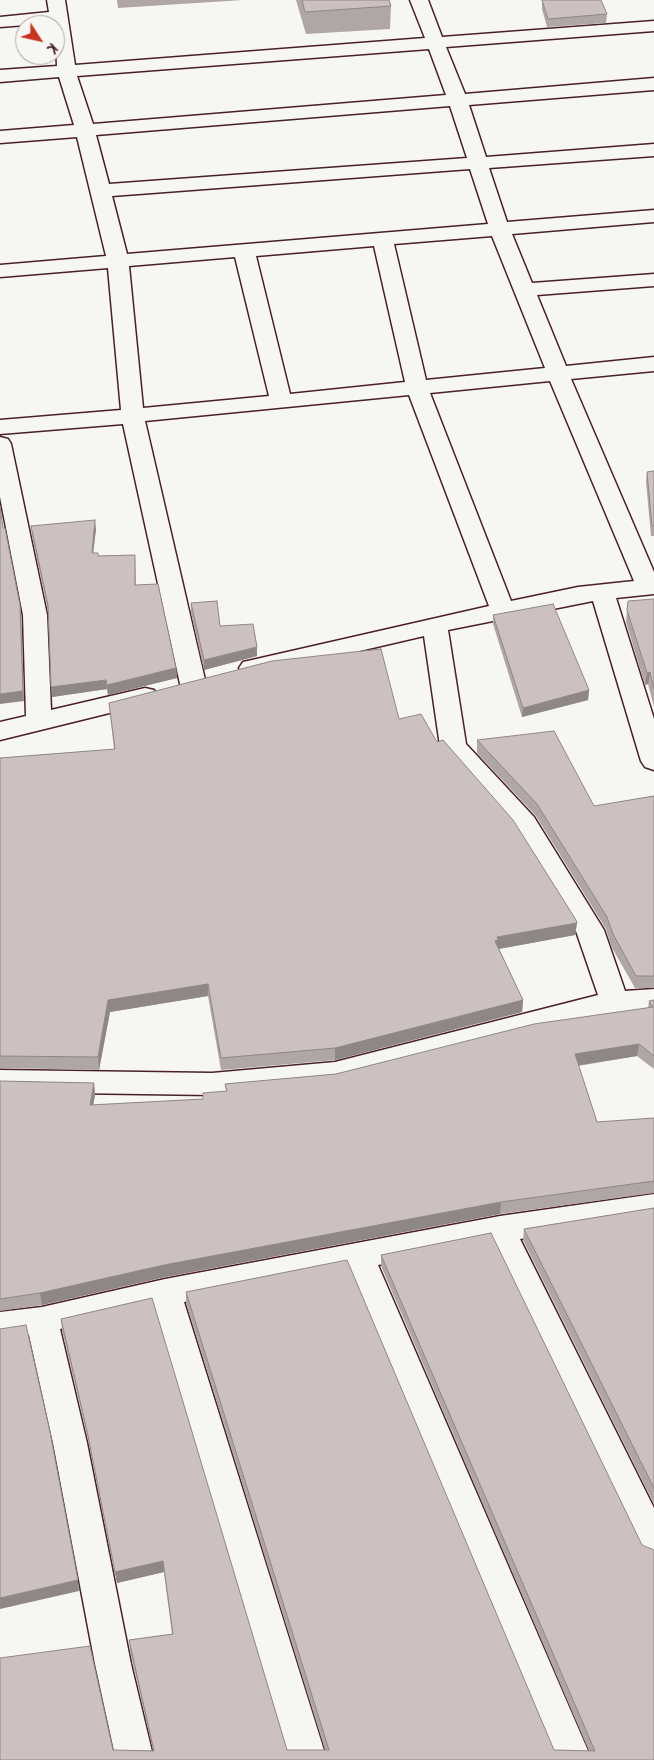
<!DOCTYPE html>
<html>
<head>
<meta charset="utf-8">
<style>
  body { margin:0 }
  #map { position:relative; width:654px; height:1760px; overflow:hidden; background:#f6f6f2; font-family:Kalam,sans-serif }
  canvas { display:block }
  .north { position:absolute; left:15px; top:15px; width:50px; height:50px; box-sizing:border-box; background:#f6f6f2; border:1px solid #b1a0a2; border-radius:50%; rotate:125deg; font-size:14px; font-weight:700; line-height:20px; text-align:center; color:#4a1f2b }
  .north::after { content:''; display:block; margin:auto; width:18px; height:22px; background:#c8321e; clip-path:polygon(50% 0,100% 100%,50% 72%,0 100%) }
</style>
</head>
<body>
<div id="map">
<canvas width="654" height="1760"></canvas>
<div class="north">K</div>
</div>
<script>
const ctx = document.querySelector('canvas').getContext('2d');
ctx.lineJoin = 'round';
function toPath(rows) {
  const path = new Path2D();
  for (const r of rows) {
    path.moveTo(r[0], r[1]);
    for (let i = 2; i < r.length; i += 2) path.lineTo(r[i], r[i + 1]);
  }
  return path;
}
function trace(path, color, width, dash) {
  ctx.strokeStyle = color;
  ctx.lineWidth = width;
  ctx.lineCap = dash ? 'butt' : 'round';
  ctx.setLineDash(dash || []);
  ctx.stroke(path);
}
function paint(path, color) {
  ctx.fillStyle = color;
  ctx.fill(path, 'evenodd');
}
const minor = toPath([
  [47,0,65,0,75,65,425,38,410,0,428,0,442,37,654,21,654,31,446,47,465,94,654,78,654,90,469,105,486,157,654,144,654,156,489,168,507,222,654,210,654,222,512,234,532,283,654,274,654,286,537,295,566,366,654,357,654,371,571,379,654,572,654,594,616,598,654,719,654,770,645,767,641,761,593,601,448,630,466,744,534,817,604,930,625,991,654,989,654,1011,615,1013,335,1084,212,1095,0,1092,0,1070,212,1073,335,1062,598,995,576,931,514,831,440,746,424,636,252,676,243,674,239,668,243,662,252,660,489,606,409,395,145,421,206,684,202,690,193,692,184,690,180,684,123,424,0,434,0,420,121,410,108,268,0,277,0,265,106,256,77,137,0,143,0,131,74,125,59,77,0,82,0,70,57,66,55,25,51,25,51,23,0,27,0,17,49,12,47,0],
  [429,49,446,95,93,124,77,76,429,49],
  [450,106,467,158,109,184,96,135,450,106],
  [470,169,488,224,127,254,112,196,470,169],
  [492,236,545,368,426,380,394,244,492,236],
  [374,246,405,382,290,394,256,256,374,246],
  [235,257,269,396,143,408,129,266,235,257],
  [550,381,634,581,578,587,511,601,430,393,550,381],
  [0,437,8,439,11,444,47,615,51,710,145,688,154,690,158,696,154,702,0,740,0,722,26,716,23,615,0,497,0,437],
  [654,1194,654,1218,520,1239,654,1508,654,1560,642,1555,491,1243,378,1265,592,1760,554,1760,348,1270,184,1302,327,1760,289,1760,154,1308,60,1329,87,1443,131,1664,154,1760,116,1760,95,1664,53,1443,29,1335,0,1340,0,1312,42,1307,165,1279,500,1216,654,1194]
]);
const wall = toPath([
  [117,0,243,0,118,8],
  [296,0,389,0,391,6,390,29,306,34],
  [542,0,607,14,606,23,547,27,542,9],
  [654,471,654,536,651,536,646,482,647,472],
  [31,526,96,529,93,553,98,553,98,556,135,555,136,585,176,668,177,678,108,695,107,689,52,697,48,611,32,536],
  [654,599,654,707,648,684,645,685,626,622,627,610],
  [191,603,220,626,257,647,257,656,204,670,191,613],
  [493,615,589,690,588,700,522,717,493,624],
  [109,703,399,719,437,742,577,923,575,935,499,949,523,1000,522,1012,335,1060,221,1070,208,996,110,1012,99,1070,0,1068,0,758,114,749],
  [477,740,594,806,654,796,654,988,635,988,611,946,606,929,536,816,477,753],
  [654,1000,654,1069,637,1056,578,1066,597,1122,654,1118,654,1193,500,1214,165,1277,42,1305,0,1311,0,1081,94,1083,95,1095,93,1105,203,1099,226,1091,225,1084,336,1074,648,1008,649,1001],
  [654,1208,654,1504,523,1240,524,1229],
  [381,1255,642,1545,654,1760,113,1750,153,1750,130,1651,129,1640,172,1634,164,1572,117,1583,89,1443,62,1330,61,1319,287,1750,325,1750,186,1303,186,1292,554,1750,589,1751,381,1266]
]);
const shadedWall = toPath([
  [95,520,96,529,92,563,92,553],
  [20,605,21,615,24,701,0,704,0,694],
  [257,647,257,656,204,670,204,660],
  [176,668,177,678,108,695,107,685],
  [650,672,648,684,645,685,647,673],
  [106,680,107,689,52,697,51,687],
  [589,690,588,700,522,717,523,708],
  [577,923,575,935,498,949,495,941,497,937],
  [208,984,208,996,110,1012,99,1070,98,1057,108,1000],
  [523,1000,522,1012,335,1060,335,1048],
  [639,1044,637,1056,573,1066,575,1054],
  [94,1083,95,1095,91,1117,90,1105],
  [501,1202,500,1214,165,1277,42,1305,40,1293,164,1265],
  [163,1561,164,1572,117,1583,115,1572],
  [78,1580,79,1591,0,1609,0,1598]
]);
const building = toPath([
  [302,0,389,0,391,6,305,12,302,0],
  [542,0,601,0,607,14,548,19,542,0],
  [654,471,654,526,652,526,647,472,654,471],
  [0,507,3,528,5,528,20,605,23,691,0,694,0,507],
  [95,520,92,553,98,553,98,556,135,555,135,585,158,584,176,668,107,685,106,680,51,687,48,605,31,526,95,520],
  [654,599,654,689,650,672,647,673,627,610,628,601,654,599],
  [217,601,220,626,253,624,257,647,204,660,191,603,217,601],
  [553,604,589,690,523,708,493,615,553,604],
  [381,649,399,719,421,714,437,742,443,740,513,820,576,920,577,923,497,937,498,940,495,941,523,1000,335,1048,221,1058,208,984,108,1000,98,1057,0,1056,0,758,115,749,109,703,272,661,381,649],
  [554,731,594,806,654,796,654,976,636,976,613,934,607,917,537,804,477,740,554,731],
  [654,1000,654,1056,639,1044,575,1054,597,1122,654,1118,654,1181,501,1202,164,1265,40,1293,0,1299,0,1081,94,1083,90,1105,203,1099,203,1093,227,1091,225,1084,336,1074,534,1024,653,1007,649,1001,654,1000],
  [654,1208,654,1488,524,1229,654,1208],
  [491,1233,642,1545,654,1550,654,1760,0,1760,0,1658,90,1646,113,1750,154,1751,129,1640,173,1634,163,1561,115,1572,87,1431,61,1319,152,1298,287,1750,329,1750,186,1292,347,1260,554,1750,595,1751,381,1255,491,1233],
  [26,1325,50,1432,78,1580,0,1598,0,1329,26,1325]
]);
trace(minor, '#4a1f2b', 3);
paint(minor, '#f6f6f2');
paint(wall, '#afa6a5');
paint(shadedWall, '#8f8786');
paint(building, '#ccc1c0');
trace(building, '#8f8786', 1);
</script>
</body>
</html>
